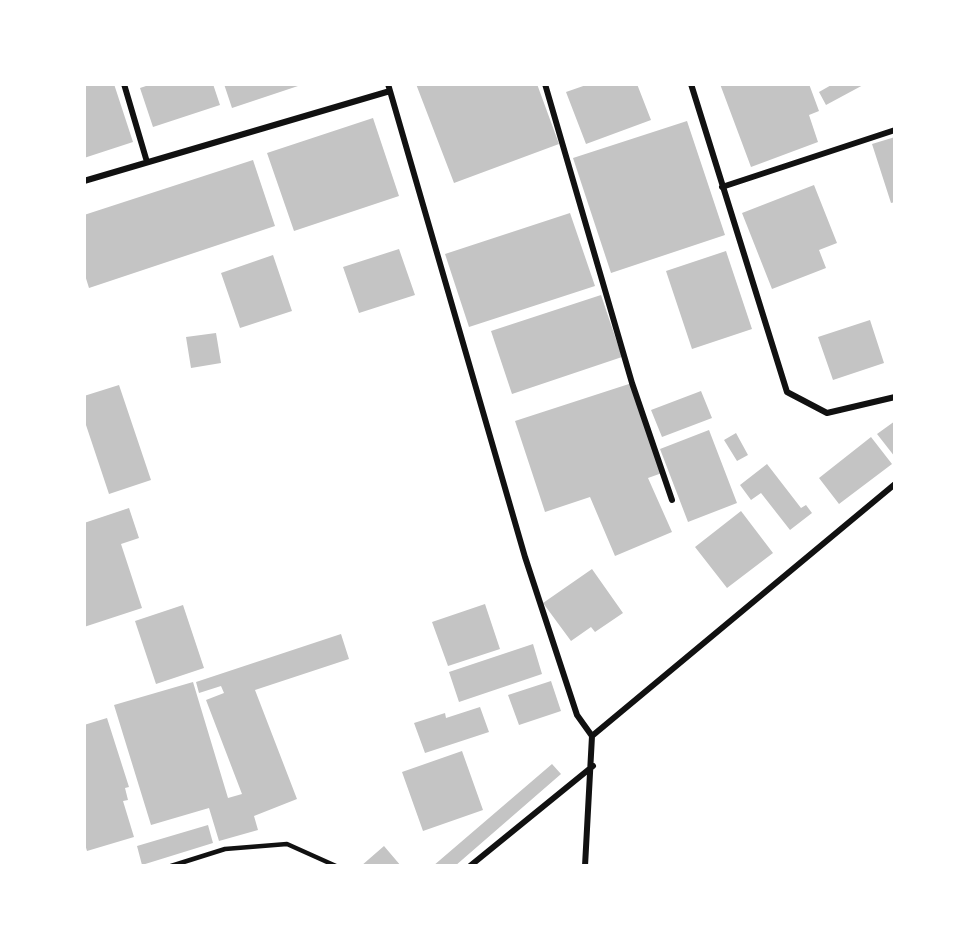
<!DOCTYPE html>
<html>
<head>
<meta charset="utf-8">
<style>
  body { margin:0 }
  #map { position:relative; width:979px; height:950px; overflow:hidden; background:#fff; font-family:"Sofia Sans Condensed",sans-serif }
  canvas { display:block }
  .frame { position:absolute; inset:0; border:86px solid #fff; pointer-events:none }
</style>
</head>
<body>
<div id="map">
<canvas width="979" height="950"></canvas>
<div class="frame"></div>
</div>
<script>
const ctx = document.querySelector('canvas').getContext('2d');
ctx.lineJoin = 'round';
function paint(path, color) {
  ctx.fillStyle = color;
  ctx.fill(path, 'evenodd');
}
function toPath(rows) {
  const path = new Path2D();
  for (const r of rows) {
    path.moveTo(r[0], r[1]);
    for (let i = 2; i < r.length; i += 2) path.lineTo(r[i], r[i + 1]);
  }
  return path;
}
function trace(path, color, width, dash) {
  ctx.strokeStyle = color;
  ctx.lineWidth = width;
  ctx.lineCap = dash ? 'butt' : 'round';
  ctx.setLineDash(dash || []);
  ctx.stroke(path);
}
const building = toPath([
  [84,84,114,84,133,142,84,158],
  [152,84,213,84,220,105,153,127,140,88],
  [224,84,304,84,232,108],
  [416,84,537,84,559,144,454,183],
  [589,84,637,84,651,120,586,144,566,92],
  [720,84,809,84,819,111,809,115,818,142,751,167],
  [833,84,865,84,826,105,819,92],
  [373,118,399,196,294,231,267,153],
  [687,121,725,235,611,273,573,158],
  [895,137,895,202,891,203,872,144],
  [253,160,275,226,89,288,84,272,84,215],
  [814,185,837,243,819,250,826,268,772,289,742,213],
  [570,213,595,286,469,327,445,254],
  [399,249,415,295,359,313,343,267],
  [726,251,752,329,692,349,666,271],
  [273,255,292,311,240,328,221,273],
  [601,295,622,357,512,394,491,331],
  [870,320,884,363,833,380,818,337],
  [216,333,221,363,191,368,186,337],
  [632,383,662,473,648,478,672,532,615,556,590,497,545,512,515,421],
  [119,385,151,480,109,494,84,419,84,396],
  [701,391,712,418,662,437,651,410],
  [895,421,895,457,877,434],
  [709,430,737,503,688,522,660,449],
  [736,433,748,455,737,461,724,440],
  [871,437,892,464,839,504,819,478],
  [767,464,801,508,806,505,812,513,790,530,761,493,751,500,740,485],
  [129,508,139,538,121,544,142,608,84,627,84,523],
  [741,511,773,553,727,588,695,547],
  [592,569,623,613,595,632,591,627,571,641,543,603],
  [485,604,500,649,448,666,432,622],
  [183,605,204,668,156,684,135,621],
  [341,634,349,659,255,690,297,799,254,816,258,830,219,841,209,808,151,825,114,705,193,682,228,798,242,794,206,700,224,693,221,686,199,693,196,682],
  [533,644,542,674,459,702,449,672],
  [551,681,561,711,519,725,508,695],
  [480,707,489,732,425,753,414,723,445,713,446,718],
  [107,718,129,787,125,788,128,800,123,801,134,837,87,851,84,841,84,725],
  [462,751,483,810,423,831,402,772],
  [552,764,561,774,455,866,433,866],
  [208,825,213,843,142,865,137,846],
  [384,846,401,866,361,866]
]);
const service = toPath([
  [171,866,225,849,287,844,336,866]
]);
const minor = toPath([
  [124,84,147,162],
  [388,84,525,557,577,715,592,736,895,484],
  [545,84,632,383,672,500],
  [691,84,787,392,827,413,895,397],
  [84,181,390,91],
  [722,187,895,130],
  [470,866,593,766],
  [585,866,592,736]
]);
paint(building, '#c4c4c4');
trace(service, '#111', 4.5);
trace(minor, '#111', 6);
</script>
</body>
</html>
